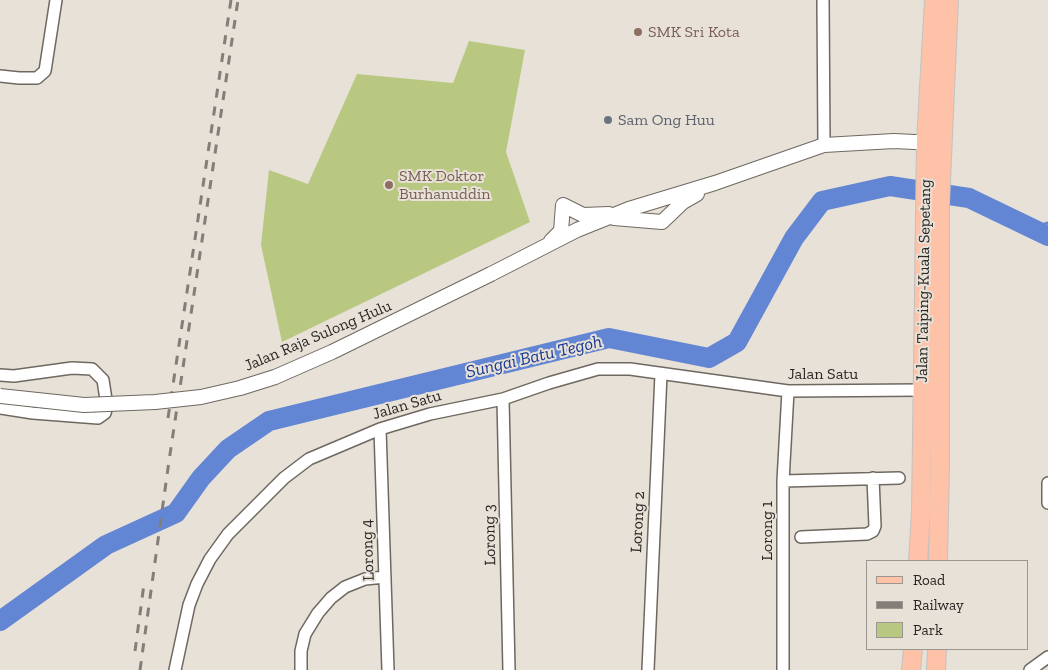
<!DOCTYPE html>
<html>
<head>
<meta charset="utf-8">
<style>
  body { margin:0 }
  #map { position:relative; width:1048px; height:670px; overflow:hidden; background:#e8e1d8; font-family:"Zilla Slab",serif }
  canvas { display:block }
  .legend { position:absolute; left:866px; top:560px; width:162px; height:90px; box-sizing:border-box; background:#e8e1d8; border:1px solid #9b968f; margin:0; padding:6px 9px; list-style:none; font-size:15px; color:#282522 }
  .legend li { display:flex; align-items:center; gap:10px; height:25px }
  .legend b { width:25px; border:1px solid #9b968f }
</style>
</head>
<body>
<div id="map">
<canvas width="1048" height="670"></canvas>
<ul class="legend">
<li><b style="height:6px;background:#fdc2a7"></b>Road</li>
<li><b style="height:6px;background:#837e78"></b>Railway</li>
<li><b style="height:14px;background:#b8c881"></b>Park</li>
</ul>
</div>
<script>
const ctx = document.querySelector('canvas').getContext('2d');
ctx.lineJoin = 'round';
function paint(path, color) {
  ctx.fillStyle = color;
  ctx.fill(path, 'evenodd');
}
function toPath(rows) {
  const path = new Path2D();
  for (const r of rows) {
    path.moveTo(r[0], r[1]);
    for (let i = 2; i < r.length; i += 2) path.lineTo(r[i], r[i + 1]);
  }
  return path;
}
function trace(path, color, width, dash) {
  ctx.strokeStyle = color;
  ctx.lineWidth = width;
  ctx.lineCap = dash ? 'butt' : 'round';
  ctx.setLineDash(dash || []);
  ctx.stroke(path);
}
function label(font, color, halo, rows, align = 'center') {
  ctx.font = font + ' "Zilla Slab",serif';
  ctx.lineWidth = 4;
  ctx.setLineDash([]);
  ctx.textBaseline = 'middle';
  ctx.strokeStyle = halo;
  ctx.fillStyle = color;
  for (const [text, x, y, turn = 0] of rows) {
    ctx.save();
    ctx.translate(x, y);
    ctx.rotate((+turn || 0) * Math.PI / 180);
    ctx.textAlign = isNaN(turn) ? turn : align;
    if (halo) ctx.strokeText(text, 0, 0);
    ctx.fillText(text, 0, 0);
    ctx.restore();
  }
}
const green = toPath([
  [469,41,525,50,506,152,530,222,282,342,261,245,269,170,308,184,357,74,453,83]
]);
const stream = toPath([
  [1032,228,1048,223]
]);
const river = toPath([
  [0,621,106,545,176,513,201,478,228,449,269,421,609,338,709,358,737,342,794,238,822,201,890,186,969,198,1048,236]
]);
const minor = toPath([
  [823,0,824,145],
  [0,76,19,78,37,78,45,71,56,0],
  [0,375,14,376,72,368,92,369,103,380,107,406,105,413,98,418,33,413,0,408],
  [503,399,509,670],
  [380,429,388,670],
  [783,481,899,478],
  [1048,483,1048,503],
  [801,537,867,534,873,531,875,526,873,478],
  [175,670,189,605,197,584,210,559,228,534,284,478,309,459,380,429,430,414,503,399,549,383,598,369,630,369,788,391,921,390],
  [301,670,301,651,305,634,318,613,331,598,345,587,365,579,385,577],
  [648,670,661,374],
  [783,670,783,481,788,391],
  [1030,670,1048,657]
]);
const tertiary = toPath([
  [614,218,662,222,683,202,697,194],
  [551,241,561,231,563,205,583,215,609,214],
  [491,274,577,230,629,209,715,183,824,145,894,141,935,143]
]);
const primary = toPath([
  [918,561,921,511,926,141,934,0],
  [938,561,940,468,940,204,949,0],
  [911,670,913,649],
  [936,670,937,649]
]);
const rail = toPath([
  [168,418,231,0],
  [135,651,144,584],
  [140,670,169,461,238,0]
]);
const tertiaryBridge = toPath([
  [0,396,84,405,155,402,201,397,240,388,275,377,332,352,491,274]
]);
const markers = [
  [638,32,5,"#8d6e63"],
  [608,120,5,"#6b7280"],
  [389,185,5,"#8d6e63"]
];
const educationNames = [
  ["SMK Sri Kota",648,32],
  ["SMK Doktor",399,176],
  ["Burhanuddin",399,194]
];
const worshipNames = [
  ["Sam Ong Huu",618,120]
];
const streetNames = [
  ["Jalan Taiping-Kuala Sepetang",924,281,-89],
  ["Jalan Raja Sulong Hulu",318,336,-23],
  ["Jalan Satu",823,374],
  ["Jalan Satu",407,405,-16],
  ["Lorong 2",638,522,-87],
  ["Lorong 1",767,531,-90],
  ["Lorong 3",490,535,-91],
  ["Lorong 4",368,550,-92]
];
const waterNames = [
  ["Sungai Batu Tegoh",534,357,-13]
];
paint(green, '#b8c881');
trace(stream, '#6286d3', 3);
trace(river, '#6286d3', 20);
trace(minor, '#6e6860', 14);
trace(tertiary, '#6e6860', 16);
trace(primary, '#c3c2c1', 20);
trace(minor, '#fff', 11);
trace(tertiary, '#fff', 14);
trace(primary, '#fdc2a7', 18);
trace(rail, '#837e78', 3, [9, 9]);
trace(tertiaryBridge, '#6e6860', 16, []);
trace(tertiaryBridge, '#fff', 14);
for (const [x, y, r, color] of markers) {
  const dot = new Path2D();
  dot.arc(x, y, r, 0, 2 * Math.PI);
  ctx.fillStyle = color;
  ctx.fill(dot);
  trace(dot, '#e8e1d8', 2);
}
label('16px', '#785e54', '#e8e1d8', educationNames, 'left');
label('16px', '#5b616d', '#e8e1d8', worshipNames, 'left');
label('16px', '#282522', '#e8e1d8', streetNames);
label('italic 18px', '#163792', '#e8e1d8', waterNames);
</script>
</body>
</html>
